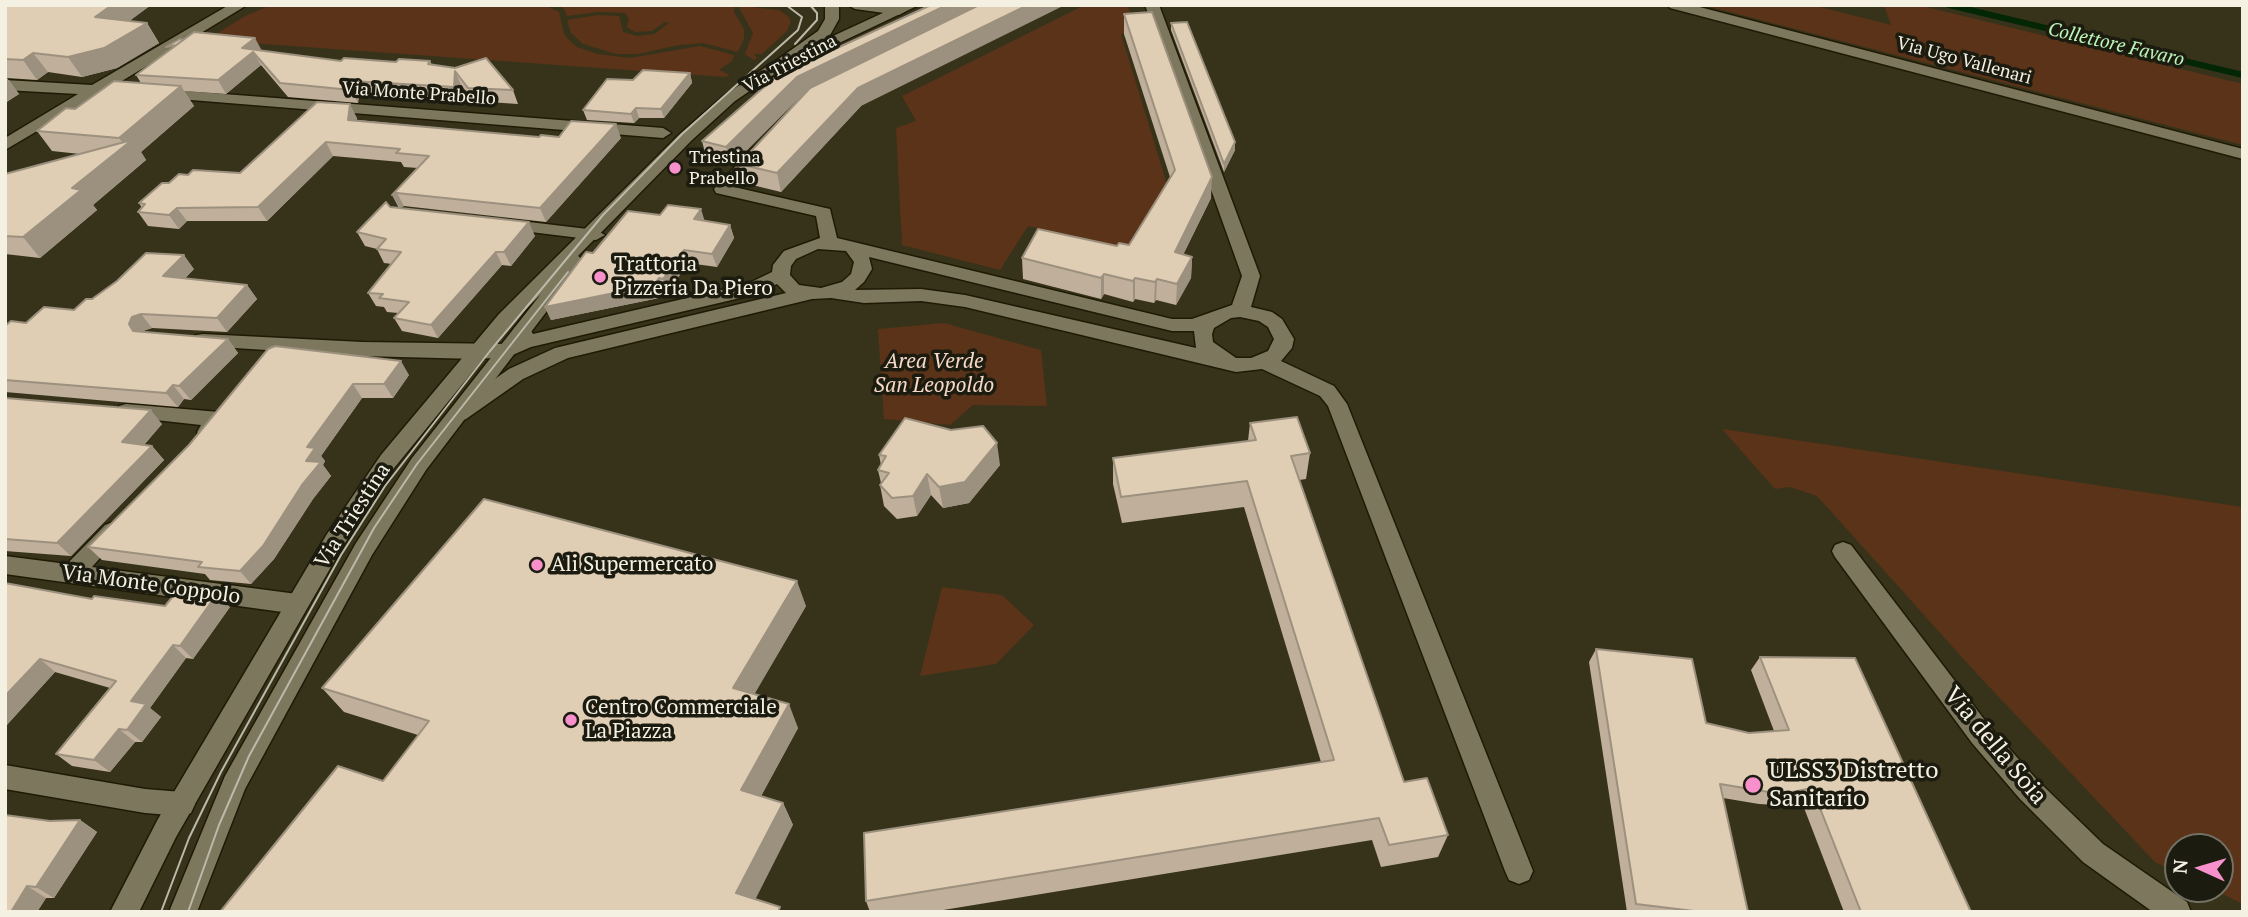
<!DOCTYPE html>
<html>
<head>
<meta charset="utf-8">
<style>
  body { margin:0 }
  #map { position:relative; width:2248px; height:917px; overflow:hidden; background:#37331b; font-family:"PT Serif",serif }
  canvas { display:block }
  .frame { position:absolute; inset:0; border:7px solid #f4f1e3; pointer-events:none }
  .north { position:absolute; left:2164px; top:833px; width:70px; height:70px; box-sizing:border-box; background:#1c1b10; border:2px solid #727164; border-radius:50%; rotate:274deg; font-size:19px; font-weight:700; line-height:28px; text-align:center; color:#f4f1e3 }
  .north::after { content:''; display:block; margin:auto; width:24px; height:32px; background:#f890cb; clip-path:polygon(50% 0,100% 100%,50% 72%,0 100%) }
</style>
</head>
<body>
<div id="map">
<canvas width="2248" height="917"></canvas>
<div class="frame"></div>
<div class="north">N</div>
</div>
<script>
const ctx = document.querySelector('canvas').getContext('2d');
ctx.lineJoin = 'round';
function paint(path, color) {
  ctx.fillStyle = color;
  ctx.fill(path, 'evenodd');
}
function toPath(rows) {
  const path = new Path2D();
  for (const r of rows) {
    path.moveTo(r[0], r[1]);
    for (let i = 2; i < r.length; i += 2) path.lineTo(r[i], r[i + 1]);
  }
  return path;
}
function trace(path, color, width, dash) {
  ctx.strokeStyle = color;
  ctx.lineWidth = width;
  ctx.lineCap = dash ? 'butt' : 'round';
  ctx.setLineDash(dash || []);
  ctx.stroke(path);
}
function label(font, color, halo, rows, align = 'center') {
  ctx.font = font + ' "PT Serif",serif';
  ctx.lineWidth = 7;
  ctx.setLineDash([]);
  ctx.textBaseline = 'middle';
  ctx.strokeStyle = halo;
  ctx.fillStyle = color;
  for (const [text, x, y, turn = 0] of rows) {
    ctx.save();
    ctx.translate(x, y);
    ctx.rotate((+turn || 0) * Math.PI / 180);
    ctx.textAlign = isNaN(turn) ? turn : align;
    if (halo) ctx.strokeText(text, 0, 0);
    ctx.fillText(text, 0, 0);
    ctx.restore();
  }
}
const green = toPath([
  [271,5,545,5,559,12,564,34,568,39,577,47,598,54,630,58,700,46,734,55,732,61,719,70,730,75,725,77,207,40,245,16],
  [558,5,735,6,734,12,744,29,744,39,738,52,703,43,679,45,638,54,616,54,583,44,571,33,567,20,598,15,619,16,623,32,637,36,654,34,669,23,665,22,652,31,635,32,627,27,629,18,625,13,599,12,567,16,564,9],
  [1085,5,1127,5,1137,31,1121,34,1170,194,1138,250,1028,226,1000,270,902,245,896,128,916,121,902,96],
  [1703,5,1812,5,1891,25,1884,5,1918,5,2243,84,2243,145],
  [741,6,779,10,789,17,791,22,786,32,762,54,754,54,757,58,754,60,745,54,753,33,739,8],
  [944,323,1041,350,1047,406,973,405,950,425,884,419,878,329],
  [1722,429,2243,507,2243,904,2212,889,2220,889,2220,847,2178,847,2178,873,2155,862,1978,675,1817,496,1790,487,1775,489],
  [942,587,1002,595,1034,625,996,664,920,676]
]);
const stream = toPath([
  [1949,5,2243,75]
]);
const street = toPath([
  [229,5,247,5,112,87,132,89,135,92,132,95,98,95,5,150,5,138,78,94,5,90,5,80,92,85,229,5],
  [825,5,839,5,839,19,829,37,787,66,777,66,775,63,777,60,818,31,825,19,825,5],
  [848,5,888,5,904,8,906,11,899,15,855,9,848,5],
  [1145,5,1159,5,1260,276,1251,307,1272,312,1282,319,1294,339,1292,348,1281,361,1334,386,1347,404,1533,871,1529,880,1519,884,1509,880,1505,871,1328,406,1320,396,1262,369,1236,372,965,307,921,301,864,303,831,298,812,299,568,358,523,379,466,419,459,421,452,419,449,414,452,409,509,369,555,348,786,293,777,284,753,295,531,347,508,357,477,359,362,356,203,346,196,345,193,340,196,335,203,334,362,342,506,344,516,340,512,332,515,327,522,326,529,327,533,334,747,284,772,272,773,265,784,251,820,238,816,216,716,193,714,189,753,148,759,146,767,151,734,187,830,209,837,238,1172,319,1192,319,1232,305,1242,276,1145,5],
  [818,249,846,251,854,262,851,274,842,282,821,288,799,285,790,275,791,266,796,259,818,249],
  [869,257,1172,331,1194,331,1196,348,965,295,921,289,855,290,864,282,872,269,869,257],
  [1240,317,1259,321,1268,327,1274,339,1268,351,1251,358,1236,358,1213,342,1212,334,1214,328,1231,318,1240,317],
  [159,89,663,128,671,133,663,138,154,97,151,94,159,89],
  [504,219,596,230,605,235,596,240,498,228,495,224,498,220,504,219],
  [126,404,219,412,226,414,229,419,214,437,207,440,200,437,197,432,201,425,119,416,116,411,119,406,126,404],
  [113,522,121,525,124,531,92,567,297,594,305,597,309,604,305,611,297,614,5,574,5,556,67,564,105,525,113,522],
  [1843,542,1851,545,1990,727,2038,781,2103,844,2187,902,2191,912,2153,912,2083,862,2020,799,1972,743,1835,557,1832,551,1835,545,1843,542],
  [5,765,145,789,182,792,191,795,195,804,191,813,182,816,145,813,5,789,5,765]
]);
const secondary = toPath([
  [900,5,919,5,776,73,735,101,692,140,578,256,585,261,582,265,426,470,372,555,245,789,197,912,169,912,225,776,356,543,412,458,541,294,513,322,395,467,343,546,176,837,139,912,110,912,158,819,327,534,381,455,499,314,680,134,725,95,766,67,900,5],
  [1668,5,1692,5,2243,149,2243,159,1670,8,1668,5]
]);
const tram = toPath([
  [795,44,817,20,817,13,810,5],
  [161,912,189,838,221,772,341,555,385,486,490,351,603,215,682,134,798,30,802,17,786,5],
  [188,912,219,825,249,756,374,528,417,464,568,272]
]);
const wall = toPath([
  [5,5,151,5,129,21,147,23,159,43,117,68,82,77,48,72,37,80,7,78,19,94,5,103],
  [931,5,861,106,781,192,744,183,739,164,803,94,732,165,707,160,702,141],
  [1124,14,1211,198,1183,255,1192,257,1191,278,1176,305,1156,300,1154,303,1135,299,1133,302,1104,294,1101,299,1023,279,1022,258,1129,245,1170,177,1124,34],
  [1171,23,1235,150,1224,172,1171,30],
  [262,51,341,61,430,61,432,65,513,90,518,104,474,101,461,85,460,100,359,95,358,103,288,97,261,65,226,94,184,91,194,106,141,152,146,160,93,205,97,210,40,258,5,254,5,174,80,154,52,151,37,131,75,109,141,83,136,75],
  [690,73,692,83,664,118,639,118,634,123,587,120,583,110,633,80],
  [357,118,357,120,539,137,621,138,546,222,404,206,400,208,535,236,511,266,502,265,438,338,402,331,394,318,398,313,387,312,384,307,376,306,368,293,392,264,384,263,377,249,365,246,357,232,390,207,399,208,392,195,418,168,404,167,401,162,333,156,267,221,187,221,179,229,148,226,138,212,142,208,139,203,169,183,188,175,240,173],
  [705,221,730,225,734,238,717,267,688,263,668,292,664,291,659,298,551,320,545,307,593,253],
  [194,269,185,278,247,285,257,299,227,332,152,328,143,331,142,332,228,339,238,353,191,400,184,399,178,407,5,392,5,326,26,323,74,310,92,299],
  [268,349,409,375,393,398,362,398,321,456,325,461,323,465,331,476,313,499,274,559,251,584,210,580,205,574,102,560,88,547,189,445],
  [5,398,162,424,144,445,152,446,164,460,71,556,5,551],
  [1250,423,1310,453,1306,479,1299,480,1404,782,1448,835,1438,857,1381,867,1372,840,931,912,870,912,866,901,1321,762,1244,507,1122,523,1113,484,1113,458,1248,441],
  [879,455,1000,465,969,503,943,508,931,495,917,516,897,519,884,506,880,485,881,483,878,470,881,465],
  [5,583,92,599,165,606,230,607,193,659,186,658,150,708,161,717,142,742,135,742,110,772,72,766,56,754,110,688,55,672,5,727],
  [806,606,754,694,798,728,761,796,783,803,793,825,383,781,418,735,344,712,322,688],
  [1596,649,1706,723,1749,733,1774,731,1751,670,1760,657,1971,912,1844,912,1801,800,1777,805,1759,804,1723,798,1748,912,1627,912,1589,662],
  [80,820,97,832,54,898,46,898,37,912,5,912,50,821]
]);
const shadedWall = toPath([
  [112,5,151,5,108,37,95,17],
  [947,5,986,5,801,96,732,165,726,147,797,77],
  [1028,5,1065,5,861,106,781,192,777,173,858,88],
  [147,23,159,43,117,68,82,77,68,57],
  [255,38,262,51,253,52,261,65,226,94,218,80,242,48],
  [33,53,48,72,37,80,23,60],
  [455,71,461,85,460,100,454,87],
  [690,73,692,83,664,118,661,109],
  [5,76,19,94,5,103],
  [352,81,359,95,358,103,351,90],
  [181,86,194,106,141,152,146,160,93,205,97,210,40,258,23,237,72,188,125,146,119,138],
  [350,104,357,118,356,133,348,120],
  [636,108,639,118,634,123,631,114],
  [616,124,621,138,546,222,540,208],
  [326,142,333,156,267,221,258,207],
  [1235,142,1235,150,1224,172,1224,164],
  [1212,177,1211,198,1174,273,1175,252],
  [397,193,404,206,400,208,392,195],
  [177,208,187,221,179,229,169,215],
  [701,209,705,222,694,219],
  [529,222,535,236,511,266,504,252],
  [730,225,734,238,717,267,712,254],
  [684,250,688,263,668,292,663,279],
  [496,252,502,265,438,338,431,325],
  [184,255,194,269,174,290,163,276],
  [1192,257,1191,278,1176,305,1177,284],
  [1104,274,1104,294,1101,299,1101,278],
  [659,278,664,291,659,298,551,320,545,307],
  [1135,278,1135,299,1133,302,1133,281],
  [1157,279,1156,300,1154,303,1155,282],
  [247,285,257,299,227,332,217,318],
  [141,314,152,328,143,331,140,338,129,324,132,317],
  [228,339,238,353,191,400,179,386],
  [401,361,409,375,393,398,384,384],
  [353,384,362,398,321,456,325,461,323,465,331,476,313,499,274,559,251,584,240,571,306,461,307,447],
  [173,385,184,399,178,407,166,393],
  [151,410,162,424,134,456,122,442],
  [997,443,1000,465,969,503,943,508,939,487],
  [152,446,164,460,71,556,57,543],
  [927,474,931,495,917,516,913,496],
  [797,581,806,606,744,712,733,688],
  [217,594,230,607,193,659,180,646],
  [173,645,186,658,150,708,161,717,142,742,127,730,131,701],
  [40,659,55,672,5,727,5,696],
  [789,704,798,728,752,813,741,790],
  [119,729,135,742,110,772,94,760],
  [783,803,793,825,749,912,736,893],
  [80,820,97,832,54,898,36,887],
  [27,886,46,898,37,912,11,912]
]);
const building = toPath([
  [5,5,112,5,95,17,147,23,104,48,68,57,33,53,23,60,5,59,5,5],
  [931,5,947,5,797,77,726,147,702,141,778,75,931,5],
  [979,5,1028,5,858,88,777,173,739,164,810,88,979,5],
  [1152,12,1212,177,1175,252,1192,257,1177,284,1157,279,1155,282,1135,278,1133,281,1104,274,1101,278,1022,258,1038,229,1117,246,1119,243,1129,245,1175,170,1124,14,1152,12],
  [1187,22,1235,142,1224,164,1171,23,1187,22],
  [194,32,255,38,242,48,341,61,344,58,396,62,399,59,430,61,428,64,455,68,486,58,513,90,468,88,455,71,454,87,352,81,351,90,280,83,253,52,218,80,136,75,194,32],
  [180,39,183,40,176,45,166,47,180,39],
  [643,70,690,73,661,109,636,108,631,114,583,110,607,79,633,80,643,70],
  [114,81,181,86,119,138,37,131,66,108,75,109,114,81],
  [317,102,350,104,348,120,539,137,541,135,559,137,571,121,616,124,540,208,397,193,392,195,429,156,396,153,400,149,326,142,258,207,177,208,169,215,138,212,145,204,139,203,162,183,169,183,179,174,188,175,193,170,240,173,317,102],
  [132,140,72,188,81,190,23,237,5,236,5,174,132,140],
  [386,202,390,207,529,222,504,252,496,252,431,325,394,318,409,302,379,298,383,294,368,293,401,252,377,249,386,239,357,232,386,202],
  [668,205,701,209,694,219,730,225,712,254,684,250,663,279,659,278,654,285,545,307,586,252,593,253,628,211,660,215,668,205],
  [146,253,184,255,163,276,247,285,217,318,141,314,132,317,129,324,133,331,228,339,179,386,173,385,166,393,5,380,5,326,11,321,26,323,44,307,74,310,86,299,92,299,117,281,146,253],
  [275,346,401,361,384,384,353,384,307,447,315,448,306,461,321,462,302,485,263,546,240,571,198,567,202,562,88,547,189,445,268,349,275,346],
  [5,398,151,410,122,442,152,446,57,543,5,539,5,398],
  [1297,417,1310,453,1291,456,1404,782,1427,778,1448,835,1389,845,1379,818,866,901,864,833,1334,760,1247,481,1121,497,1113,458,1256,440,1250,423,1297,417],
  [905,418,951,430,983,426,997,443,965,482,939,487,927,474,913,496,892,498,880,485,889,473,878,470,886,456,879,455,905,418],
  [484,499,797,581,733,688,789,704,741,790,783,803,736,893,780,907,778,912,220,912,338,766,383,781,429,721,322,688,484,499],
  [5,583,92,599,94,596,165,606,179,589,217,594,180,646,173,645,131,701,146,704,127,730,119,729,94,760,56,754,116,681,40,659,5,696,5,583],
  [1596,649,1692,659,1706,723,1749,733,1789,730,1760,657,1855,658,1971,912,1861,912,1812,788,1788,793,1769,792,1720,784,1748,912,1702,912,1636,904,1596,649],
  [5,815,50,821,80,820,36,887,27,886,11,912,5,912,5,815]
]);
const markers = [
  [675,168,7,"#f890cb"],
  [600,277,7,"#f890cb"],
  [537,565,7,"#f890cb"],
  [571,720,7,"#f890cb"],
  [1753,785,9,"#f890cb"]
];
const farStreetnames = [
  ["Via Ugo Vallenari",1964,61,15],
  ["Via Triestina",790,64,-28],
  ["Via Monte Prabello",419,94,4]
];
const farPoinames = [
  ["Triestina",689,158],
  ["Prabello",689,179]
];
const farWaternames = [
  ["Collettore Favaro",2116,45,13]
];
const poiNames = [
  ["Trattoria",614,265],
  ["Pizzeria Da Piero",614,289],
  ["Ali Supermercato",551,565],
  ["Centro Commerciale",585,708],
  ["La Piazza",585,732]
];
const parkNames = [
  ["Area Verde",934,362],
  ["San Leopoldo",934,386]
];
const streetNames = [
  ["Via Triestina",353,516,-57],
  ["Via Monte Coppolo",151,585,8]
];
const nearStreetnames = [
  ["Via della Soia",1995,746,50]
];
const nearPoinames = [
  ["ULSS3 Distretto",1769,771],
  ["Sanitario",1769,799]
];
paint(green, '#5a3318');
trace(stream, '#032605', 6);
trace(street, '#1f1a04', 3);
trace(secondary, '#1f1a04', 3);
paint(street, '#7c775d');
paint(secondary, '#7c775d');
trace(tram, '#bcb9a8', 2);
paint(wall, '#c0b09b');
paint(shadedWall, '#9c907e');
paint(building, '#dfcdb4');
trace(building, '#9c907e', 2);
for (const [x, y, r, color] of markers) {
  const dot = new Path2D();
  dot.arc(x, y, r, 0, 2 * Math.PI);
  ctx.fillStyle = color;
  ctx.fill(dot);
  trace(dot, '#1c1b10', 2.5);
}
label('18px', '#f4f1e3', '#1c1b10', farStreetnames);
label('18px', '#f4f1e3', '#1c1b10', farPoinames, 'left');
label('italic 19px', '#bbf6b9', '#1c1b10', farWaternames);
label('21px', '#f4f1e3', '#1c1b10', poiNames, 'left');
label('italic 21px', '#f6d9c7', '#1c1b10', parkNames);
label('21px', '#f4f1e3', '#1c1b10', streetNames);
label('24px', '#f4f1e3', '#1c1b10', nearStreetnames);
label('24px', '#f4f1e3', '#1c1b10', nearPoinames, 'left');
</script>
</body>
</html>
